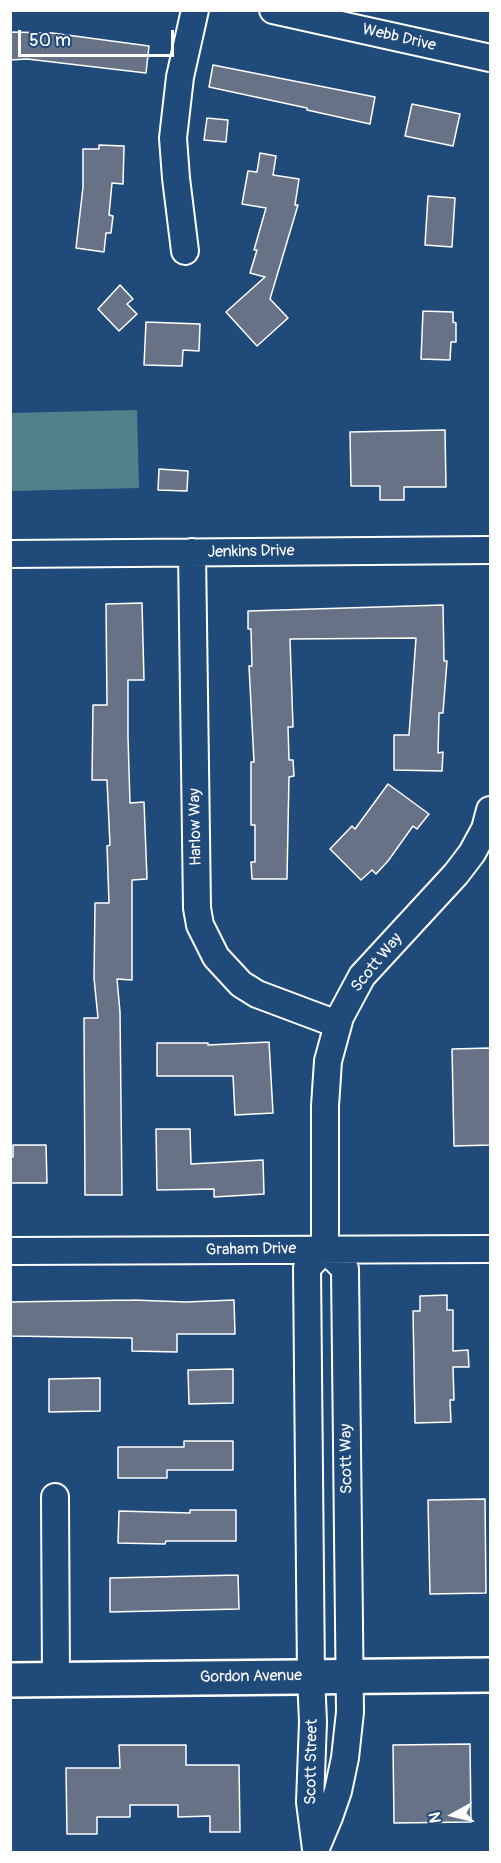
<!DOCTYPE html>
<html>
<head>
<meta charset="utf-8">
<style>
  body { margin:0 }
  #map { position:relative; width:501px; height:1863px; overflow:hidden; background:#1f4a7a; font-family:Pangolin,sans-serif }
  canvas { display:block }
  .frame { position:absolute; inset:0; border:12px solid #fff; pointer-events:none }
  .north { position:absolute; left:423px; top:1785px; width:60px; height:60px; -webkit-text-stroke:4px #1f4a7a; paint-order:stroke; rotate:262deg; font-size:16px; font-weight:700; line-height:24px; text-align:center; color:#fff }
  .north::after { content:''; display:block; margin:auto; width:21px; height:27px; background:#fff; clip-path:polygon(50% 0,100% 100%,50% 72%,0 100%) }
  .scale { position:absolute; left:18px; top:30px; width:156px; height:27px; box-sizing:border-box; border:3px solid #fff; border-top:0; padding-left:8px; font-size:18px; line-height:21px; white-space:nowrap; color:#fff; -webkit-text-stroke:4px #1f4a7a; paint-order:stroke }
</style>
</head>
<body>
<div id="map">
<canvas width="501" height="1863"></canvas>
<div class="frame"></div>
<div class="north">N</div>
<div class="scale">50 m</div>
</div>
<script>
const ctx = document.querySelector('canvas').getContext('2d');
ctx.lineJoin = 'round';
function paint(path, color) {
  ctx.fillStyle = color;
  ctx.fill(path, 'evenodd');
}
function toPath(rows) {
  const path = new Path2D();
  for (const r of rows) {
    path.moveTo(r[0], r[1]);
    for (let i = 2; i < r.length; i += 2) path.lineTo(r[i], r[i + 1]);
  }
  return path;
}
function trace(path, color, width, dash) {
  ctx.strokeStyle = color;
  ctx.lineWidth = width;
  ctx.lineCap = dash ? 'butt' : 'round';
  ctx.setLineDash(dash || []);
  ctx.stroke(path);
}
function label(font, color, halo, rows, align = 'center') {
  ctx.font = font + ' Pangolin,sans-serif';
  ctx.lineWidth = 6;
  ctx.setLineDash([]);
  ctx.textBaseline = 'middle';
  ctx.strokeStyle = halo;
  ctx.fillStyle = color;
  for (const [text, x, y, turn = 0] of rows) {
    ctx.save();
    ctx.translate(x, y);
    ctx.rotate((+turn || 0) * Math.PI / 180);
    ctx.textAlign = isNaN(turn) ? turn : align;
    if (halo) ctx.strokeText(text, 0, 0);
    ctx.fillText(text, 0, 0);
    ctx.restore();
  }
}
const green = toPath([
  [137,410,139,488,11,491,11,413]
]);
const building = toPath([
  [10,32,52,33,149,46,146,73,27,59,10,60,10,32],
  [213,65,375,97,370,124,307,110,307,108,209,87,213,65],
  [412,104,460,114,453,146,405,136,412,104],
  [207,118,228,120,226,142,204,140,207,118],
  [99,145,124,146,123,184,112,183,109,215,113,216,111,233,106,233,104,252,76,248,83,187,83,149,99,149,99,145],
  [260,153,276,156,273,175,299,179,295,205,298,205,270,299,288,318,257,346,226,312,265,277,250,273,257,250,254,250,266,208,242,204,248,171,257,172,260,153],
  [428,196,455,198,452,247,425,245,428,196],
  [120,285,133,299,127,304,137,314,119,331,98,309,120,285],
  [423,311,453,312,453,322,456,323,456,342,451,342,450,360,421,359,423,311],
  [146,322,200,324,199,351,183,350,182,366,144,365,146,322],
  [445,430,446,487,404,487,404,500,380,500,380,486,351,486,350,432,445,430],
  [159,469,188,471,187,491,158,490,159,469],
  [142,603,144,680,128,680,128,737,130,803,144,802,147,879,132,880,132,980,117,979,120,1012,122,1195,85,1195,84,1018,98,1018,94,978,95,903,109,903,107,846,110,845,107,780,92,780,93,705,107,705,106,604,142,603],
  [443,605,444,661,447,661,443,713,439,713,438,753,443,752,442,771,394,770,394,735,409,735,416,638,290,639,293,727,288,727,289,760,293,760,294,776,289,777,287,879,252,879,251,862,255,862,255,825,251,825,251,762,254,762,249,666,252,666,251,629,248,629,248,611,443,605],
  [388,784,429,814,417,829,413,826,388,861,376,874,372,870,361,880,330,849,352,826,355,829,388,784],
  [269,1042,273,1113,235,1115,233,1076,157,1076,157,1043,208,1043,208,1045,269,1042],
  [490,1048,490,1145,454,1146,452,1049,490,1048],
  [156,1129,190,1129,191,1164,263,1160,264,1194,214,1197,214,1189,157,1190,156,1129],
  [13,1145,46,1145,47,1183,11,1183,11,1157,13,1157,13,1145],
  [447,1295,447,1310,453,1310,453,1351,468,1350,469,1367,453,1367,454,1400,450,1400,451,1422,415,1423,413,1311,420,1311,420,1296,447,1295],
  [133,1300,186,1302,234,1300,235,1334,177,1334,177,1352,132,1351,132,1338,10,1336,10,1302,133,1300],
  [233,1369,233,1403,189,1404,188,1370,233,1369],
  [100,1378,100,1411,49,1412,49,1379,100,1378],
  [184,1441,233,1441,233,1470,167,1470,167,1478,118,1478,118,1447,184,1447,184,1441],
  [485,1499,486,1593,430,1594,428,1500,485,1499],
  [190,1510,236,1510,236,1541,166,1541,165,1544,118,1543,119,1511,190,1513,190,1510],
  [238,1575,239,1609,110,1612,110,1578,238,1575],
  [470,1744,471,1822,394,1823,393,1745,470,1744],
  [119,1745,186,1745,186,1765,239,1765,240,1832,210,1832,210,1816,178,1817,178,1805,130,1805,130,1817,97,1817,97,1834,67,1834,66,1768,120,1768,119,1745]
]);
const minor = toPath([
  [273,10,490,58],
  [185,251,176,178,173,138,180,77,195,10],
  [192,552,197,908,200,925,216,957,241,984,257,994,337,1024],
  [10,554,490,550],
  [10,1251,490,1249],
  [55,1497,56,1679],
  [316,1848,329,1817,338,1791,345,1758,350,1712,345,1269,325,1249,325,1106,328,1061,340,1017,362,976,456,874,472,853,485,829,490,810],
  [316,1849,310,1802,313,1722,311,1676,307,1268,325,1249]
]);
const secondary = toPath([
  [10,1680,490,1675]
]);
const streetNames = [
  ["Webb Drive",399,38,13],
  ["Jenkins Drive",251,552,-1],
  ["Harlow Way",196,827,-91],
  ["Scott Way",377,963,-51],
  ["Graham Drive",251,1250,-1],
  ["Scott Way",347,1459,-91],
  ["Gordon Avenue",251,1677,-1],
  ["Scott Street",312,1762,-89]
];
paint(green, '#51828c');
paint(building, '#677287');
trace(building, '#fff', 1.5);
trace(minor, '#fff', 30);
trace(secondary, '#fff', 38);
trace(minor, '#1f4a7a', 26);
trace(secondary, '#1f4a7a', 33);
label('16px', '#fff', '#1f4a7a', streetNames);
</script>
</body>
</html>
